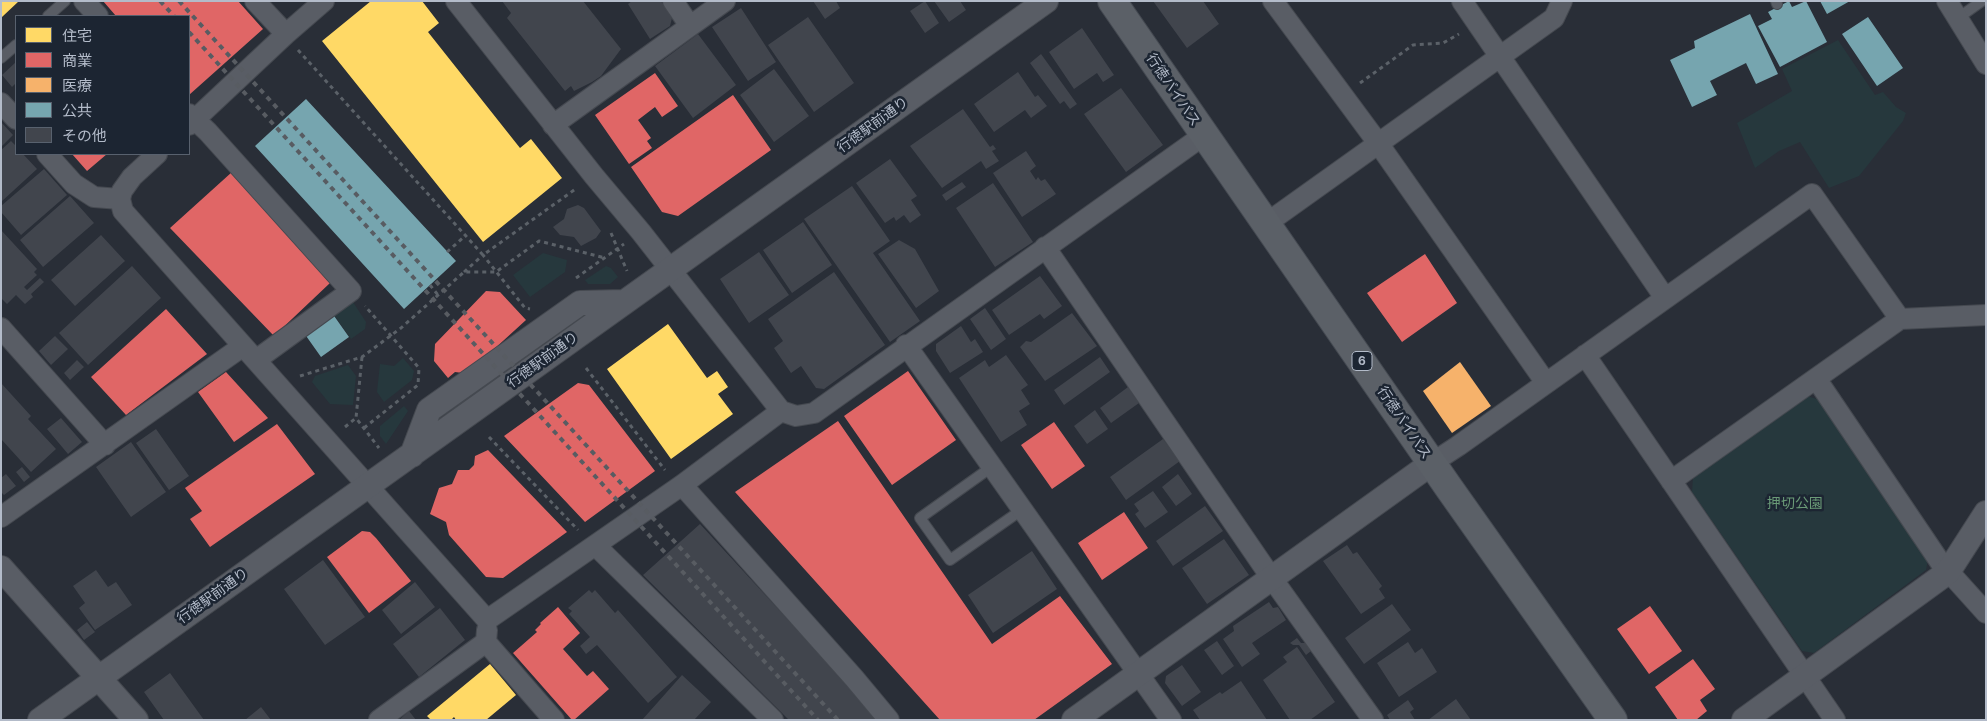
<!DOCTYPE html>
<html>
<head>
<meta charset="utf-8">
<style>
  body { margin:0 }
  #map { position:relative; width:1987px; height:721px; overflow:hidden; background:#292e37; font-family:Inter,"Noto Sans JP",sans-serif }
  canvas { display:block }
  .frame { position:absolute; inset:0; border:2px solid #b3bbc9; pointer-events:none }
  .legend { position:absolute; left:15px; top:15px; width:175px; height:140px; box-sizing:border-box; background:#1c2532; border:1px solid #58616e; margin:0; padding:6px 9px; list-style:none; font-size:15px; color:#b3bbc9 }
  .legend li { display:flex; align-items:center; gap:10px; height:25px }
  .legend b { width:25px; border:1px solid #58616e }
</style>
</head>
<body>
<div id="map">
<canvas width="1987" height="721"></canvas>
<div class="frame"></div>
<ul class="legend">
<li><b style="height:14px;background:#ffd966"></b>住宅</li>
<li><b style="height:14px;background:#e06666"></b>商業</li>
<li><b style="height:14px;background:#f6b26b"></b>医療</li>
<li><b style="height:14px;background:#76a5af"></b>公共</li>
<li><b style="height:14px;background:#41454d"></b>その他</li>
</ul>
</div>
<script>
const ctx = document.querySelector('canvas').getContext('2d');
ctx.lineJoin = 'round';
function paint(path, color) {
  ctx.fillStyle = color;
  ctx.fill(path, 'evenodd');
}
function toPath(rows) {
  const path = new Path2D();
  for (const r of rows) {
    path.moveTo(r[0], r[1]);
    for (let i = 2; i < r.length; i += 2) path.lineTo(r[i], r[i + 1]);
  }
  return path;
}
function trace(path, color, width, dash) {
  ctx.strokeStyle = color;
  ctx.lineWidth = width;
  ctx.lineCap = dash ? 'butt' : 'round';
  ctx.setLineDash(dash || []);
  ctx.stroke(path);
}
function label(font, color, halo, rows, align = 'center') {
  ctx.font = font + ' Inter,"Noto Sans JP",sans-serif';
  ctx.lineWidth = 5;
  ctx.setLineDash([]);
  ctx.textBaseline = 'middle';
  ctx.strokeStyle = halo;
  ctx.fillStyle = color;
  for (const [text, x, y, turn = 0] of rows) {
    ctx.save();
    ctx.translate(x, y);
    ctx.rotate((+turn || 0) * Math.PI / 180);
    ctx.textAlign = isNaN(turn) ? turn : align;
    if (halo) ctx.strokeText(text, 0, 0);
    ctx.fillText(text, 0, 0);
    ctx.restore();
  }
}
const green = toPath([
  [1838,40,1875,95,1883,92,1896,107,1906,113,1903,121,1859,176,1829,188,1800,142,1779,151,1755,168,1737,123,1792,91,1782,69],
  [543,253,567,260,565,272,530,297,513,275],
  [606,266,611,268,618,277,610,284,588,284,585,280],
  [351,299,366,322,365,329,351,339,332,312],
  [403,358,414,371,412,380,384,402,377,392,380,364,394,366],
  [348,365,356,376,353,405,330,404,312,382,315,376],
  [1807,396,1820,400,1928,560,1926,570,1814,653,1802,651,1692,492,1693,478],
  [404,406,408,411,386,444,380,436,380,426]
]);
const homes = toPath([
  [1,1,19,1,2,17],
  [371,1,422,1,439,23,428,32,520,148,531,139,562,178,483,242,322,41],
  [668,324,707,378,717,371,728,387,718,394,733,414,671,459,607,369],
  [490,664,516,695,486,720,456,720,454,717,451,720,431,720,427,716]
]);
const shops = toPath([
  [103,1,238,1,263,29,189,95,189,16,116,16],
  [655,73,678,106,662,117,655,107,638,120,651,138,647,141,652,148,629,164,595,115],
  [733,95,771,150,678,216,662,212,631,167],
  [72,154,107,154,87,171],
  [232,172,330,283,274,336,170,228],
  [1425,254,1457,303,1402,342,1367,293],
  [486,291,500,292,526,320,492,351,463,373,455,372,448,378,434,361,435,344],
  [166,309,207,354,126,415,91,377],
  [908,371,956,440,892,485,844,416],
  [226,372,268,418,234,442,198,392],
  [578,383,589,385,655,471,585,522,504,436],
  [838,421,992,644,1060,596,1112,664,1034,720,940,720,735,492],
  [1054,422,1085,466,1052,489,1021,445],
  [277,424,315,474,210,547,190,519,202,511,185,488],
  [488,450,567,532,503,578,486,577,449,535,446,522,430,514,439,488,452,484,458,470,469,470,474,465,475,456],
  [1124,512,1148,548,1102,580,1078,543],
  [362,531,370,532,376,538,411,581,369,613,327,557],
  [1650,606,1682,651,1649,674,1617,629],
  [558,607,580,633,563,649,587,676,593,671,609,689,574,720,572,720,513,653,537,632,535,630,541,624,540,623],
  [1693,659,1715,689,1700,700,1707,711,1696,720,1678,720,1655,687]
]);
const health = toPath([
  [1460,362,1491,406,1452,433,1423,391]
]);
const public = toPath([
  [1789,1,1792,7,1806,1,1827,42,1780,67,1758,26,1772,19,1768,12],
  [1820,1,1850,1,1827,14],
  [1750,14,1778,74,1756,84,1746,63,1710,81,1717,95,1692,107,1670,60,1695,48,1694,41],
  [1868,17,1903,68,1877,86,1842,34],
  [306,99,456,261,404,309,255,146],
  [332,313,349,337,321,357,304,333]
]);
const building = toPath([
  [502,1,583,1,621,49,601,76,592,82,574,91,571,86,565,91,507,18,511,13],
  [632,1,661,1,672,18,670,26,650,39,628,4],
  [813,1,836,1,840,8,825,19],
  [925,1,939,23,925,33,910,11],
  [934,1,960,1,966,10,949,22],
  [1153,1,1203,1,1219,24,1187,48],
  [741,8,776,62,748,81,712,27],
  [808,17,854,83,814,112,768,45],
  [1082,28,1114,75,1103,82,1097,73,1074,89,1049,52],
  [698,34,736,85,693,118,655,66],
  [1041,54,1077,104,1070,109,1064,101,1060,104,1030,63],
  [16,62,16,83,12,87,2,75],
  [774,69,809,116,774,142,740,95],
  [1018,72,1035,97,1038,95,1047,106,1031,118,1025,110,994,132,974,104],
  [1121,88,1163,145,1126,172,1084,114],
  [963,109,990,147,993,145,996,149,992,151,999,161,986,169,981,161,942,188,910,146],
  [1,122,13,135,1,147],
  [11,141,16,146,16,154,23,154,37,169,1,202,1,150],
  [1026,151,1036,166,1030,171,1036,180,1038,177,1041,181,1045,179,1056,194,1022,217,993,173],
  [890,159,917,196,911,200,921,215,910,223,904,215,896,221,894,217,885,223,856,183],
  [44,169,67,195,21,235,1,212,1,206],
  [962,182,966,187,946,201,942,195],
  [993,183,1033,242,995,267,956,208],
  [852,186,890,241,873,253,920,321,890,342,804,219],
  [70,196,94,223,43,267,20,240],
  [578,205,584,208,601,231,596,238,581,246,574,237,560,235,553,227,564,219,567,209],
  [803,222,832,265,792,293,763,250],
  [1,230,37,269,34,272,37,275,24,287,27,290,40,278,44,282,31,294,33,297,25,304,16,295,7,304,1,298],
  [101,235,125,261,75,306,51,280],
  [899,240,915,249,939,291,916,308,878,254],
  [759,252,789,295,749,323,720,279],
  [132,266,161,298,88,365,59,333],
  [834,272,885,345,824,389,816,388,801,366,791,373,774,348,783,341,768,319],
  [1040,276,1062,306,1044,319,1040,314,1009,335,992,310],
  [985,308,1006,339,991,350,970,319],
  [1072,313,1097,346,1045,381,1020,347,1026,341,1031,342],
  [961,326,971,342,975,339,983,352,950,373,936,351,936,344],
  [55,336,68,349,51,365,39,351],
  [1006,355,1028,385,1021,390,1030,404,1019,411,1027,425,1001,442,959,378,985,360,989,367],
  [1100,357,1110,372,1064,405,1054,390],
  [77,360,84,367,70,380,64,373],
  [1,383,31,416,28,419,56,449,31,472,1,439],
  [1128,387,1139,403,1111,423,1100,408],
  [1095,410,1108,429,1087,444,1074,426],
  [61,418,82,442,68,454,47,429],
  [156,429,189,476,169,490,136,443],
  [1163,439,1180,461,1126,500,1110,477],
  [131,442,166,492,131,517,96,467],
  [22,467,30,477,24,482,16,472],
  [6,474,16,486,4,495,1,492,1,478],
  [1178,474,1192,494,1176,506,1162,487],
  [1153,491,1168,512,1145,528,1135,514,1139,511,1134,504],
  [1205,506,1223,531,1173,566,1156,541],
  [700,524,849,686,877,720,789,720,643,575],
  [1224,539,1249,575,1207,604,1182,568],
  [1347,545,1353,554,1357,552,1382,586,1379,589,1385,598,1361,614,1323,561],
  [1032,551,1057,589,993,633,968,595],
  [323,560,365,617,325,645,284,589],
  [96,570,108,587,116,582,132,605,95,630,79,608,85,603,73,586],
  [415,582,435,607,401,634,382,610],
  [589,590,592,593,595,590,615,613,618,610,677,677,648,703,597,645,586,654,580,646,590,637,569,614,572,611,568,608],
  [1269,602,1273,608,1278,607,1286,620,1252,643,1260,654,1242,667,1223,639,1234,631,1233,626],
  [1392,604,1411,630,1364,664,1345,638],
  [440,608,465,640,419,677,393,644],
  [87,622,95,632,84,640,77,630],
  [1297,638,1301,643,1306,643,1311,651,1306,655,1299,645,1293,645,1290,643],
  [1217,641,1234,666,1222,675,1204,650],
  [1408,642,1415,653,1422,648,1437,672,1399,697,1377,663],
  [1297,647,1335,702,1310,720,1290,720,1263,680,1287,662,1283,657],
  [1182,665,1201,692,1182,706,1165,683,1166,676],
  [170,673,204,720,164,720,144,692],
  [682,675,711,702,694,720,642,720],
  [1241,681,1267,720,1200,720,1193,710,1220,692,1222,694],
  [1456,699,1471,720,1428,720],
  [1408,700,1414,709,1410,712,1415,720,1390,720,1387,715],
  [261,707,271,720,245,720],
  [409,711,416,720,399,720]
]);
const path = toPath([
  [298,50,483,255,577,188],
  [1360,83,1413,45,1443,43,1459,34],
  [611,233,627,271],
  [447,252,465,236],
  [464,272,483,255,525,308,530,309],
  [576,278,624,244],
  [430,285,438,295],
  [362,357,356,418,379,448],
  [586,368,665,470],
  [300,376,362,357,401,328,464,272,496,272,539,241,605,258],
  [345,427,356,418],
  [364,428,418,385,419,368,365,306],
  [489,437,578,530]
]);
const service = toPath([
  [1776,1,1777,4],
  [48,16,65,1],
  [1958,18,1982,1],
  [1,58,16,45],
  [993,466,920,518,950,560,1023,509]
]);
const minor = toPath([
  [84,1,98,16],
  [255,1,286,34],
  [673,1,690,26],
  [1273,1,1378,143,1546,383],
  [1462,1,1665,298],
  [1947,1,1986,64],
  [1,103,16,119],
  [189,114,208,132,351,291,256,360],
  [189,125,286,34,324,1],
  [553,125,725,1],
  [47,154,74,184,94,197,120,199],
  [157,154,132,177,122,191,120,199,123,211,487,620,682,485,781,411,641,232,594,176,456,1],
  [1267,223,1554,18,1562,1],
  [1045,247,1266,570,1373,720],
  [1,328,105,445],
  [906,345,1171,720],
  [1585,355,1835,720],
  [1817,380,1940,562,1986,613],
  [781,411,796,416,814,413,1204,135],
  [1432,463,1458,446,1812,194,1900,319,1986,315],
  [1671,481,1900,319],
  [682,485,854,678,889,720],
  [1,517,243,346],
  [596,546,773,720],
  [487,630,486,642,554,720],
  [379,720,486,642]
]);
const tertiary = toPath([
  [412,455,429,410,580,303,623,302],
  [1,568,136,720],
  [40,720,1046,1],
  [1074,720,1432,463],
  [1744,720,1948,572,1986,513]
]);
const primary = toPath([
  [1112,1,1449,488,1613,720]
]);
const rail = toPath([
  [160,1,174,16],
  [179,1,838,720],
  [189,32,818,720]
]);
const shields = [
  [1362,361,20]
];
const shieldNames = [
  ["6",1362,361]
];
const streetNames = [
  ["行徳バイパス",1173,90,56],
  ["行徳駅前通り",873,125,-36],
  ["行徳駅前通り",543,360,-36],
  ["行徳バイパス",1404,423,56],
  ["行徳駅前通り",213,596,-36]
];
const parkNames = [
  ["押切公園",1795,504]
];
paint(green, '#26383d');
paint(homes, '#ffd966');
paint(shops, '#e06666');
paint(health, '#f6b26b');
paint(public, '#76a5af');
paint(building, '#41454d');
trace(service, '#454950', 12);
trace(minor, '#454950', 22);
trace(tertiary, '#454950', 26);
trace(primary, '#444951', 30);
trace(path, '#5b6168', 3, [4, 4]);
trace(service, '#595d65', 10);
trace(minor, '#595d65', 20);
trace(tertiary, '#595d65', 24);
trace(primary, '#5b6067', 28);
trace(rail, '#585c62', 4, [5, 5]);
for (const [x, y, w] of shields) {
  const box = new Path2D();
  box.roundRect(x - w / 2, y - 9.5, w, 19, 4);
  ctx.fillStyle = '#1c2532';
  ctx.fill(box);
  trace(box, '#b3bbc9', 1);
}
label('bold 12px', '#b3bbc9', null, shieldNames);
label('14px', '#b3bbc9', '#1c2532', streetNames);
label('14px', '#6a9a77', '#1c2532', parkNames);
</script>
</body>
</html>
